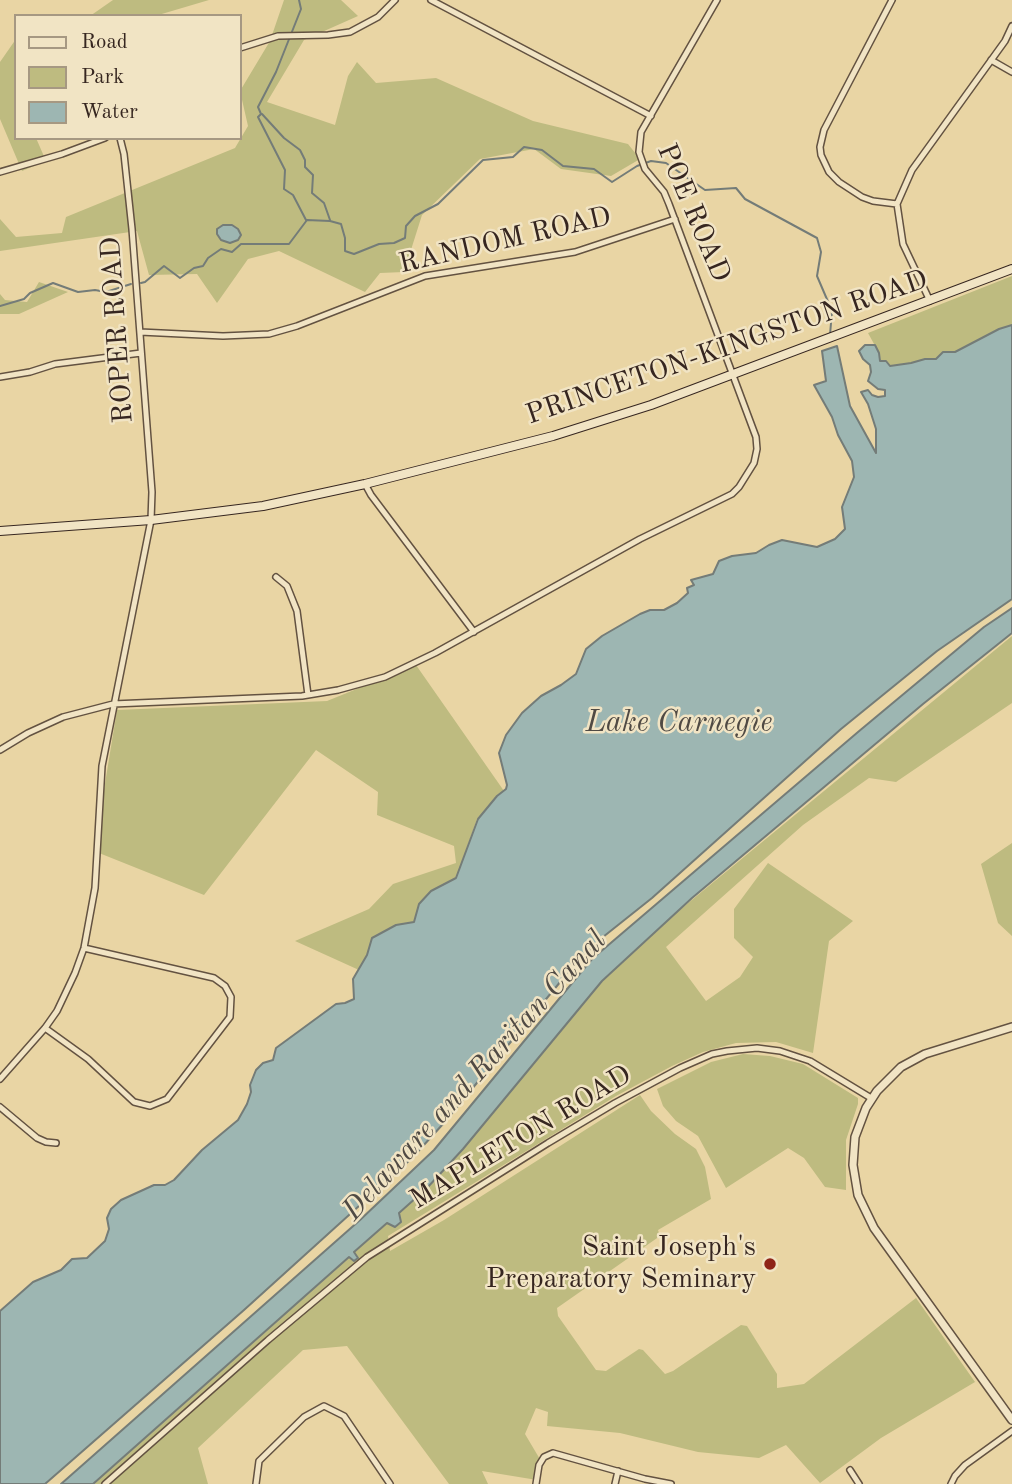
<!DOCTYPE html>
<html>
<head>
<meta charset="utf-8">
<style>
  body { margin:0 }
  #map { position:relative; width:1012px; height:1484px; overflow:hidden; background:#e9d5a4; font-family:"Old Standard TT",serif }
  canvas { display:block }
  .legend { position:absolute; left:14px; top:14px; width:228px; height:126px; box-sizing:border-box; background:#f1e4c4; border:2px solid #a69882; margin:0; padding:9px 12px; list-style:none; font-size:21px; color:#362620 }
  .legend li { display:flex; align-items:center; gap:14px; height:35px }
  .legend b { width:35px; border:2px solid #a69882 }
</style>
</head>
<body>
<div id="map">
<canvas width="1012" height="1484"></canvas>
<ul class="legend">
<li><b style="height:9px;background:#f1e4c4"></b>Road</li>
<li><b style="height:19px;background:#bebb80"></b>Park</li>
<li><b style="height:19px;background:#9db6b2"></b>Water</li>
</ul>
</div>
<script>
const ctx = document.querySelector('canvas').getContext('2d');
ctx.lineJoin = 'round';
function paint(path, color) {
  ctx.fillStyle = color;
  ctx.fill(path, 'evenodd');
}
function toPath(rows) {
  const path = new Path2D();
  for (const r of rows) {
    path.moveTo(r[0], r[1]);
    for (let i = 2; i < r.length; i += 2) path.lineTo(r[i], r[i + 1]);
  }
  return path;
}
function trace(path, color, width, dash) {
  ctx.strokeStyle = color;
  ctx.lineWidth = width;
  ctx.lineCap = dash ? 'butt' : 'round';
  ctx.setLineDash(dash || []);
  ctx.stroke(path);
}
function label(font, color, halo, rows, align = 'center') {
  ctx.font = font + ' "Old Standard TT",serif';
  ctx.lineWidth = 5;
  ctx.setLineDash([]);
  ctx.textBaseline = 'middle';
  ctx.strokeStyle = halo;
  ctx.fillStyle = color;
  for (const [text, x, y, turn = 0] of rows) {
    ctx.save();
    ctx.translate(x, y);
    ctx.rotate((+turn || 0) * Math.PI / 180);
    ctx.textAlign = isNaN(turn) ? turn : align;
    if (halo) ctx.strokeText(text, 0, 0);
    ctx.fillText(text, 0, 0);
    ctx.restore();
  }
}
const green = toPath([
  [113,0,209,0,155,16,90,16],
  [284,0,341,0,358,16,304,40,267,102,335,125,348,76,357,62,376,83,436,78,533,121,628,144,640,159,611,176,561,169,534,149,480,159,422,215,404,272,380,273,365,292,279,251,248,259,217,303,197,274,149,275,137,231,0,251,0,219,16,237,62,233,66,217,235,148,248,126,240,91,270,41],
  [16,39,16,138,36,138,46,161,22,171,0,119,0,62],
  [1012,276,1012,325,998,329,955,352,943,352,936,359,890,366,880,361,879,353,868,333],
  [39,282,68,292,19,314,0,314,0,294,5,300,27,302],
  [1012,636,1012,703,896,782,869,778,803,825,666,947,706,1001,740,977,753,957,734,938,734,909,768,863,853,921,829,941,813,1053,776,1042,736,1043,703,1052,672,1066,616,1096,388,1236,390,1251,444,1220,640,1095,651,1111,675,1134,696,1149,705,1167,711,1199,658,1230,660,1236,557,1308,558,1316,596,1370,606,1371,639,1349,643,1350,665,1374,673,1371,741,1325,747,1326,777,1374,777,1388,804,1384,916,1298,975,1382,881,1438,820,1483,786,1445,759,1458,698,1452,620,1433,547,1426,548,1412,536,1408,525,1434,541,1461,537,1480,482,1471,488,1484,449,1484,347,1346,303,1350,198,1448,208,1484,93,1484,349,1256,354,1261,354,1252,387,1222,395,1226,399,1213,428,1188,463,1149,602,981,653,932],
  [416,665,504,791,477,819,456,878,431,891,419,904,414,922,396,925,372,938,367,955,359,970,295,941,369,909,393,884,456,863,454,846,377,815,378,792,316,750,204,895,94,851,117,710,327,701],
  [1012,843,1012,936,998,923,981,864],
  [743,1054,770,1056,803,1064,858,1098,858,1104,846,1140,846,1190,825,1187,804,1158,788,1148,726,1188,698,1136,676,1121,663,1106,657,1089,711,1062]
]);
const water = toPath([
  [223,225,232,225,238,229,241,235,238,240,230,243,221,240,217,234,217,229,223,225],
  [1012,325,1012,599,937,651,841,729,652,898,603,937,575,964,443,1124,412,1158,244,1310,45,1484,0,1484,0,1311,33,1282,61,1270,72,1259,87,1258,105,1241,109,1229,107,1218,111,1209,121,1200,154,1185,165,1185,174,1180,202,1150,238,1120,247,1104,251,1092,250,1085,256,1070,263,1063,273,1060,276,1048,336,1004,345,1003,354,999,353,979,367,955,372,938,396,925,414,922,419,904,431,891,456,878,478,819,497,796,506,789,507,785,499,753,506,735,522,713,541,696,561,685,576,674,586,649,602,636,640,614,650,610,664,610,677,603,688,593,687,588,694,585,691,580,713,574,719,561,732,556,756,553,769,545,782,540,817,547,835,539,845,529,842,507,854,477,852,461,838,435,832,417,814,385,826,381,822,351,837,346,850,406,876,453,876,429,868,404,861,392,868,390,872,395,878,397,885,396,885,390,878,389,868,381,871,372,870,365,863,359,859,351,865,345,875,345,879,353,880,361,886,361,890,366,911,363,925,359,936,359,943,352,955,352,999,329,1012,325],
  [1012,608,1012,633,923,704,692,898,602,981,463,1149,427,1188,399,1213,401,1222,395,1227,387,1223,354,1252,358,1258,354,1261,349,1257,93,1484,61,1484,360,1220,434,1150,592,959,858,732,984,627,1012,608]
]);
const stream = toPath([
  [299,0,301,9,276,72,258,107,261,114,258,117,285,170,284,189,293,195,306,220],
  [262,114,284,138,300,150,305,160,305,167,313,175,312,193,324,203,330,220],
  [141,283,145,282,164,266,180,278,194,268,203,266,208,258,221,249,232,252,241,244,289,244,307,220,330,221,341,224,345,238,345,251,354,254,379,244,394,243,405,238,406,226,415,216,438,204,483,160,513,157,524,147,542,150,563,166,594,169,612,182,637,166,651,161,666,163,705,190,736,188,745,199,817,238,821,252,817,276,832,311,830,335],
  [0,306,24,299,30,293,53,283,78,292,95,290,106,292,131,284]
]);
const minor = toPath([
  [431,0,651,116],
  [892,0,824,130,820,147,821,155,829,172,839,182,862,197,873,201,897,204],
  [240,48,278,36,328,35,350,32,378,17,395,0],
  [991,60,1012,72],
  [0,172,62,154,105,138],
  [930,301,903,244,897,204,912,170,1005,41,1012,26],
  [140,332,223,336,269,334,297,326,425,276,575,252,675,219],
  [0,377,30,372,55,364,141,353],
  [365,484,371,495,474,632],
  [276,577,287,586,297,611,308,695],
  [0,750,28,733,63,717,113,704,302,696,338,690,385,677,435,653,640,539,732,494,739,487,754,463,757,449,756,437,669,204,664,192,645,169,639,152,641,132,717,0],
  [45,1028,88,1059,134,1102,150,1106,167,1099,230,1017,231,997,225,986,214,978,84,948],
  [0,1079,45,1028,57,1011,75,973,84,948,95,888,102,766,151,520,152,492,132,229,124,154,120,138],
  [0,1107,37,1138,46,1142,56,1143],
  [850,1470,859,1484],
  [105,1484,268,1340,367,1257,548,1143,615,1103,680,1068,712,1054,727,1051,757,1048,780,1051,810,1061,871,1098],
  [256,1484,259,1461,304,1417,324,1406,344,1416,390,1484],
  [536,1484,539,1465,544,1457,553,1453,645,1479,671,1484],
  [615,1484,618,1471],
  [951,1484,955,1476,965,1465,1012,1431]
]);
const tertiary = toPath([
  [1012,1027,925,1054,901,1067,877,1091,866,1108,855,1137,853,1165,858,1195,874,1228,1012,1420]
]);
const secondary = toPath([
  [0,531,151,520,263,506,365,484,553,436,651,405,1012,269]
]);
const markers = [
  [770,1264,7,"#8f2418"]
];
const streetNames = [
  ["POE ROAD",693,213,67],
  ["RANDOM ROAD",505,241,-13],
  ["ROPER ROAD",118,330,-94],
  ["PRINCETON-KINGSTON ROAD",727,348,-19],
  ["MAPLETON ROAD",521,1138,-31]
];
const poiNames = [
  ["Saint Joseph's",756,1248],
  ["Preparatory Seminary",756,1280]
];
const waterNames = [
  ["Lake Carnegie",679,723],
  ["Delaware and Raritan Canal",475,1076,-48]
];
paint(green, '#bebb80');
paint(water, '#9db6b2');
trace(water, '#747c78', 2);
trace(stream, '#747c78', 2);
trace(minor, '#635241', 8);
trace(tertiary, '#635241', 10);
trace(secondary, '#362620', 10);
trace(minor, '#f1e4c4', 5);
trace(tertiary, '#f1e4c4', 7);
trace(secondary, '#f1e4c4', 8);
for (const [x, y, r, color] of markers) {
  const dot = new Path2D();
  dot.arc(x, y, r, 0, 2 * Math.PI);
  ctx.fillStyle = color;
  ctx.fill(dot);
  trace(dot, '#f1e4c4', 2.5);
}
label('28px', '#362620', '#f1e4c4', streetNames);
label('28px', '#362620', '#f1e4c4', poiNames, 'right');
label('italic 30px', '#504a44', '#f1e4c4', waterNames);
</script>
</body>
</html>
